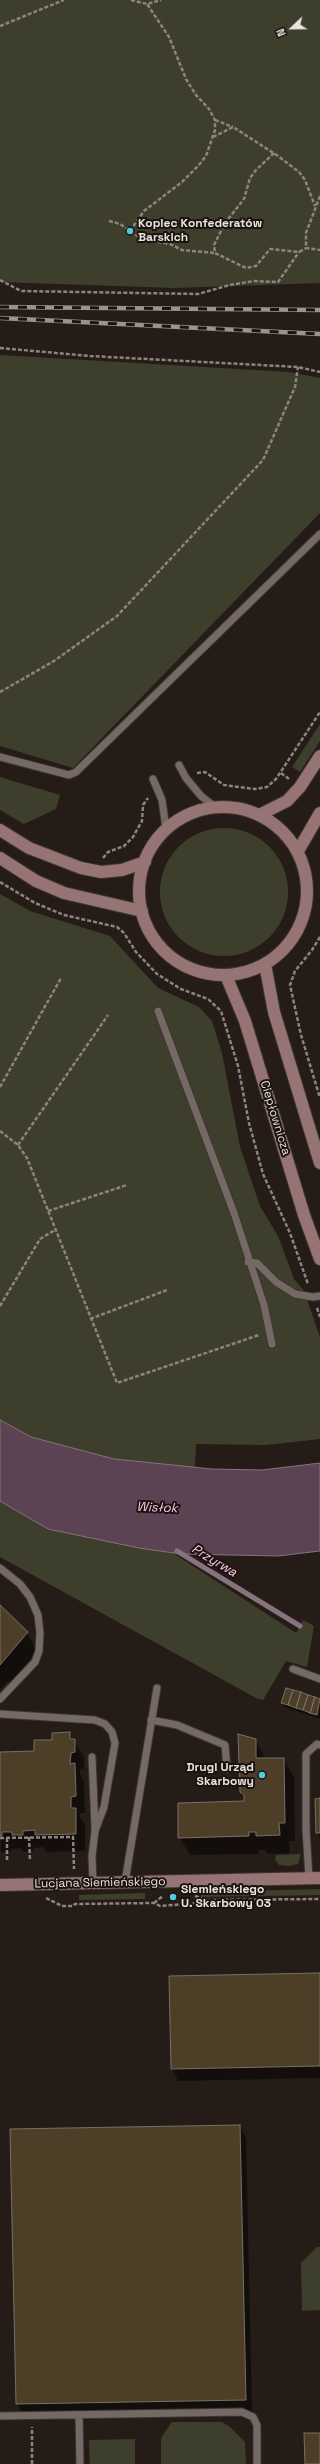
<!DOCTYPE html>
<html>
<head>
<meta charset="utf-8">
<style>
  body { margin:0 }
  #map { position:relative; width:320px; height:2464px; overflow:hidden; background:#251c17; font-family:"Space Grotesk",sans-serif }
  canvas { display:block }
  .north { position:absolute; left:272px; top:8px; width:40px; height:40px; -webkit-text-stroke:3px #1b130e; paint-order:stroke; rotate:248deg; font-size:11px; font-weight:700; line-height:16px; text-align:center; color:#e9e2df }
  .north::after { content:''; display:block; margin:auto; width:14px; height:18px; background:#e9e2df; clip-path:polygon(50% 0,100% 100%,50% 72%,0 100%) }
</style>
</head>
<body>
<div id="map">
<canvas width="320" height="2464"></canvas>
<div class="north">N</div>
</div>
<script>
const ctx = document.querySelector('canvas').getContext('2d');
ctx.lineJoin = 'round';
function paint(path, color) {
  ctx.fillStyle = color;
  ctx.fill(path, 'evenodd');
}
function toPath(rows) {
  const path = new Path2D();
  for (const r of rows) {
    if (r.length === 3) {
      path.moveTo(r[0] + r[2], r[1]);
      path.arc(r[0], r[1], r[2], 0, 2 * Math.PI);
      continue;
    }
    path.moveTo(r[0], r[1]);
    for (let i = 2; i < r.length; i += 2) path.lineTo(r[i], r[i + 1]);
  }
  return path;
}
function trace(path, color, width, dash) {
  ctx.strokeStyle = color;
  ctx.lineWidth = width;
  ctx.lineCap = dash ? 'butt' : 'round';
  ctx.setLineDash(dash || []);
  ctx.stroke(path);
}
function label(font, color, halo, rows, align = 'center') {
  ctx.font = font + ' "Space Grotesk",sans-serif';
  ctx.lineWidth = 4;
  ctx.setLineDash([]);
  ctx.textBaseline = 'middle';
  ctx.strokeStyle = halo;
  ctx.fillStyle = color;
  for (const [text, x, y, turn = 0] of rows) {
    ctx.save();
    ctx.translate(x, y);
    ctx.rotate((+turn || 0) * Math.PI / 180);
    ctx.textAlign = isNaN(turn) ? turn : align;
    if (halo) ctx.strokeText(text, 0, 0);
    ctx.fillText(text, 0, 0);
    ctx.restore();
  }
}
const green = toPath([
  [0,0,320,0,320,283,174,288,0,282],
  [0,355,289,372,320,378,320,513,73,768,0,746],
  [320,724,320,741,300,772,292,767],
  [0,777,60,795,56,809,24,824,0,810],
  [224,892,64],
  [0,894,30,911,110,936,158,988,199,1007,212,1021,222,1053,240,1147,260,1206,278,1236,294,1279,304,1291,320,1337,320,1439,266,1445,196,1444,195,1468,114,1459,31,1437,0,1420],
  [0,1501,48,1529,173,1553,296,1633,303,1620,314,1626,307,1667,286,1661,263,1700,256,1698,0,1557],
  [301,1854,298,1864,288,1866,279,1865,275,1859,276,1855],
  [320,1889,320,1895,201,1897,201,1892],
  [145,1893,145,1899,79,1900,79,1895],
  [317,2247,320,2247,320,2310,302,2311,301,2263],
  [172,2422,222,2422,230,2427,245,2442,246,2464,161,2464,161,2438],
  [135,2439,135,2464,90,2464,89,2440]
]);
const water = toPath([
  [0,1420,31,1437,114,1459,212,1469,262,1470,320,1463,320,1551,278,1556,181,1554,139,1548,48,1529,0,1501,0,1420]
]);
const shadow = toPath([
  [0,1607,27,1633,37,1651,10,1684,8,1681,0,1690],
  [287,1689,320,1700,320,1719,285,1707,282,1703],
  [69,1733,84,1757,84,1769,80,1769,80,1774,84,1781,85,1813,80,1813,80,1817,85,1825,85,1851,46,1852,43,1847,33,1848,33,1851,23,1852,21,1848,11,1849,11,1852,1,1852,0,1753,35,1752],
  [255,1740,266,1759,283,1759,294,1777,295,1841,289,1841,290,1853,268,1854,265,1850,258,1850,259,1854,190,1855,179,1837,245,1802,241,1792],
  [320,1799,320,1839,317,1833],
  [320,1974,320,2078,178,2081,172,2069],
  [239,2126,246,2137,252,2411,24,2415,17,2404]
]);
const stream = toPath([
  [177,1551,300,1626]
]);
const building = toPath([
  [0,1605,28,1632,0,1665,0,1605],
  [286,1688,293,1690,288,1705,281,1703,286,1688],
  [293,1690,301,1692,296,1708,288,1705,293,1690],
  [301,1692,308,1695,303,1710,296,1708,301,1692],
  [308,1695,315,1697,310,1713,303,1710,308,1695],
  [315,1697,320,1699,317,1715,310,1713,315,1697],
  [70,1732,70,1739,75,1739,75,1752,71,1753,70,1764,75,1763,75,1766,76,1796,71,1797,71,1808,76,1808,76,1834,35,1835,35,1830,23,1831,23,1835,12,1835,12,1832,2,1832,2,1836,0,1836,0,1752,34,1751,34,1740,52,1740,52,1733,70,1732],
  [238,1734,256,1739,256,1758,284,1758,285,1823,279,1823,280,1835,256,1836,256,1832,249,1832,249,1836,178,1838,178,1803,244,1801,244,1795,240,1792,238,1734],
  [320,1798,320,1833,316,1833,315,1799,320,1798],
  [320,1973,320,2066,171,2069,169,1976,320,1973],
  [240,2125,246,2400,16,2404,10,2129,240,2125],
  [304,2433,320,2433,320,2464,305,2464,304,2433]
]);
const path = toPath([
  [131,0,147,4,161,0],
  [0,26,64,0],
  [215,120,233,127],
  [213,137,233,127,278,156,299,172,305,180,315,206],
  [274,153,256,170,250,178,244,199,225,223,214,245,215,253,246,268,256,266,270,249,299,252,306,248],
  [320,196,306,233,306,248,320,250],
  [109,221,120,224,142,239,170,244,182,250,215,253],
  [130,231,144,211,182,182,199,165,206,156,215,130,215,120,209,109,196,95,186,79,169,37,147,4],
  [0,280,21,291,198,294,230,285,254,281,278,282,299,252],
  [0,348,90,356,298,367,320,372],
  [0,692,54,661,117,616,263,460,295,387,298,367],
  [197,773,205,772,224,785,255,789,267,787,276,779,320,712],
  [281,773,289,779],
  [103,858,108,852,124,846,133,837,142,821,143,805,148,798],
  [0,882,35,903,64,915,117,927,124,933,136,952,157,974,181,989,208,999,221,1011,238,1066,249,1123,263,1174,290,1233,308,1284],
  [320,937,312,950,295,971,290,985,301,1035,320,1098],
  [0,1087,61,978],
  [0,1131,18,1145,27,1158,117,1383,259,1335],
  [18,1145,108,1015],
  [48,1211,127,1185],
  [0,1306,40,1239,55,1230],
  [317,1308,320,1317],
  [90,1319,167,1290],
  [29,1837,30,1861],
  [0,1838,73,1837,74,1869],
  [7,1838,7,1862],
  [195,1896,207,1900,320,1899],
  [46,1898,62,1906,73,1906,75,1904,154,1903,160,1906,200,1903,207,1900],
  [154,1903,163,1896],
  [32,2464,32,2427]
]);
const lane = toPath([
  [0,757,69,775,76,772,320,534],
  [179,765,186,778,201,796,215,807],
  [153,779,162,800,166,829],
  [158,1011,234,1213,264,1305,272,1344],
  [248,1262,257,1263,276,1282,295,1294,313,1297,320,1296],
  [0,1568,20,1584,30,1597,38,1615,40,1633,39,1651,35,1662,0,1699],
  [293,1669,320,1679],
  [0,1714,95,1720,105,1724,112,1732,115,1743,104,1807,95,1831,92,1856,93,1883],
  [151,1720,177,1725,225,1745,227,1769],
  [92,1757,95,1828],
  [309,1878,306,1829,306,1754,317,1744,320,1745],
  [125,1882,157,1688],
  [79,2415,80,2464],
  [0,2416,242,2412,253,2417,257,2425,257,2464]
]);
const secondary = toPath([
  [223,891,84],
  [259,815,287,801,300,787,320,756],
  [0,830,29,848,81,868,101,872,122,870,145,862],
  [298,851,320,813],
  [0,858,36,881,64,893,142,911],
  [265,964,274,1012,320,1163],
  [227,978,245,1021,304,1215,320,1259],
  [0,1885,320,1878]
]);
const rail = toPath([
  [0,307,320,310],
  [0,318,320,334]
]);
const markers = [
  [130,231,4,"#56c9e1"],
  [262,1775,4,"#56c9e1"],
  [173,1897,4,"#56c9e1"]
];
const poiNames = [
  ["Kopiec Konfederatów",138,224],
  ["Barskich",138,238],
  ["Drugi Urząd",254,1768,"right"],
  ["Skarbowy",254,1782,"right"],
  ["Siemieńskiego",181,1890],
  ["U. Skarbowy 03",181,1904]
];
const streetNames = [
  ["Ciepłownicza",275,1118,73],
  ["Lucjana Siemieńskiego",100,1883,-1]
];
const waterNames = [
  ["Wisłok",157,1508,2],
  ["Przyrwa",214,1561,31]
];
paint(green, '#3d3f2c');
paint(water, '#5c4353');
trace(water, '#86737d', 1);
paint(shadow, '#0007');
trace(stream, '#86737d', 5);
paint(building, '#4d3f27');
trace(building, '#777067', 1);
trace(lane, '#3e3634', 9);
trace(secondary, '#3e3634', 14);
trace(path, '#8c8480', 2.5, [4, 2]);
trace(lane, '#746964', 7);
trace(secondary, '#967473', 12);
trace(rail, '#9b938f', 4.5);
trace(rail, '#1b130e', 3, [9]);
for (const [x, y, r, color] of markers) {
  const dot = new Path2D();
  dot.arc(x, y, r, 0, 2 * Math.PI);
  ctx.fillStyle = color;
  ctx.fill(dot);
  trace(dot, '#1b130e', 1.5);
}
label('bold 12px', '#e9e2df', '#1b130e', poiNames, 'left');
label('12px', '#e9e2df', '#1b130e', streetNames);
label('italic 13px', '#fbc8e9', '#1b130e', waterNames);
</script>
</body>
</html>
